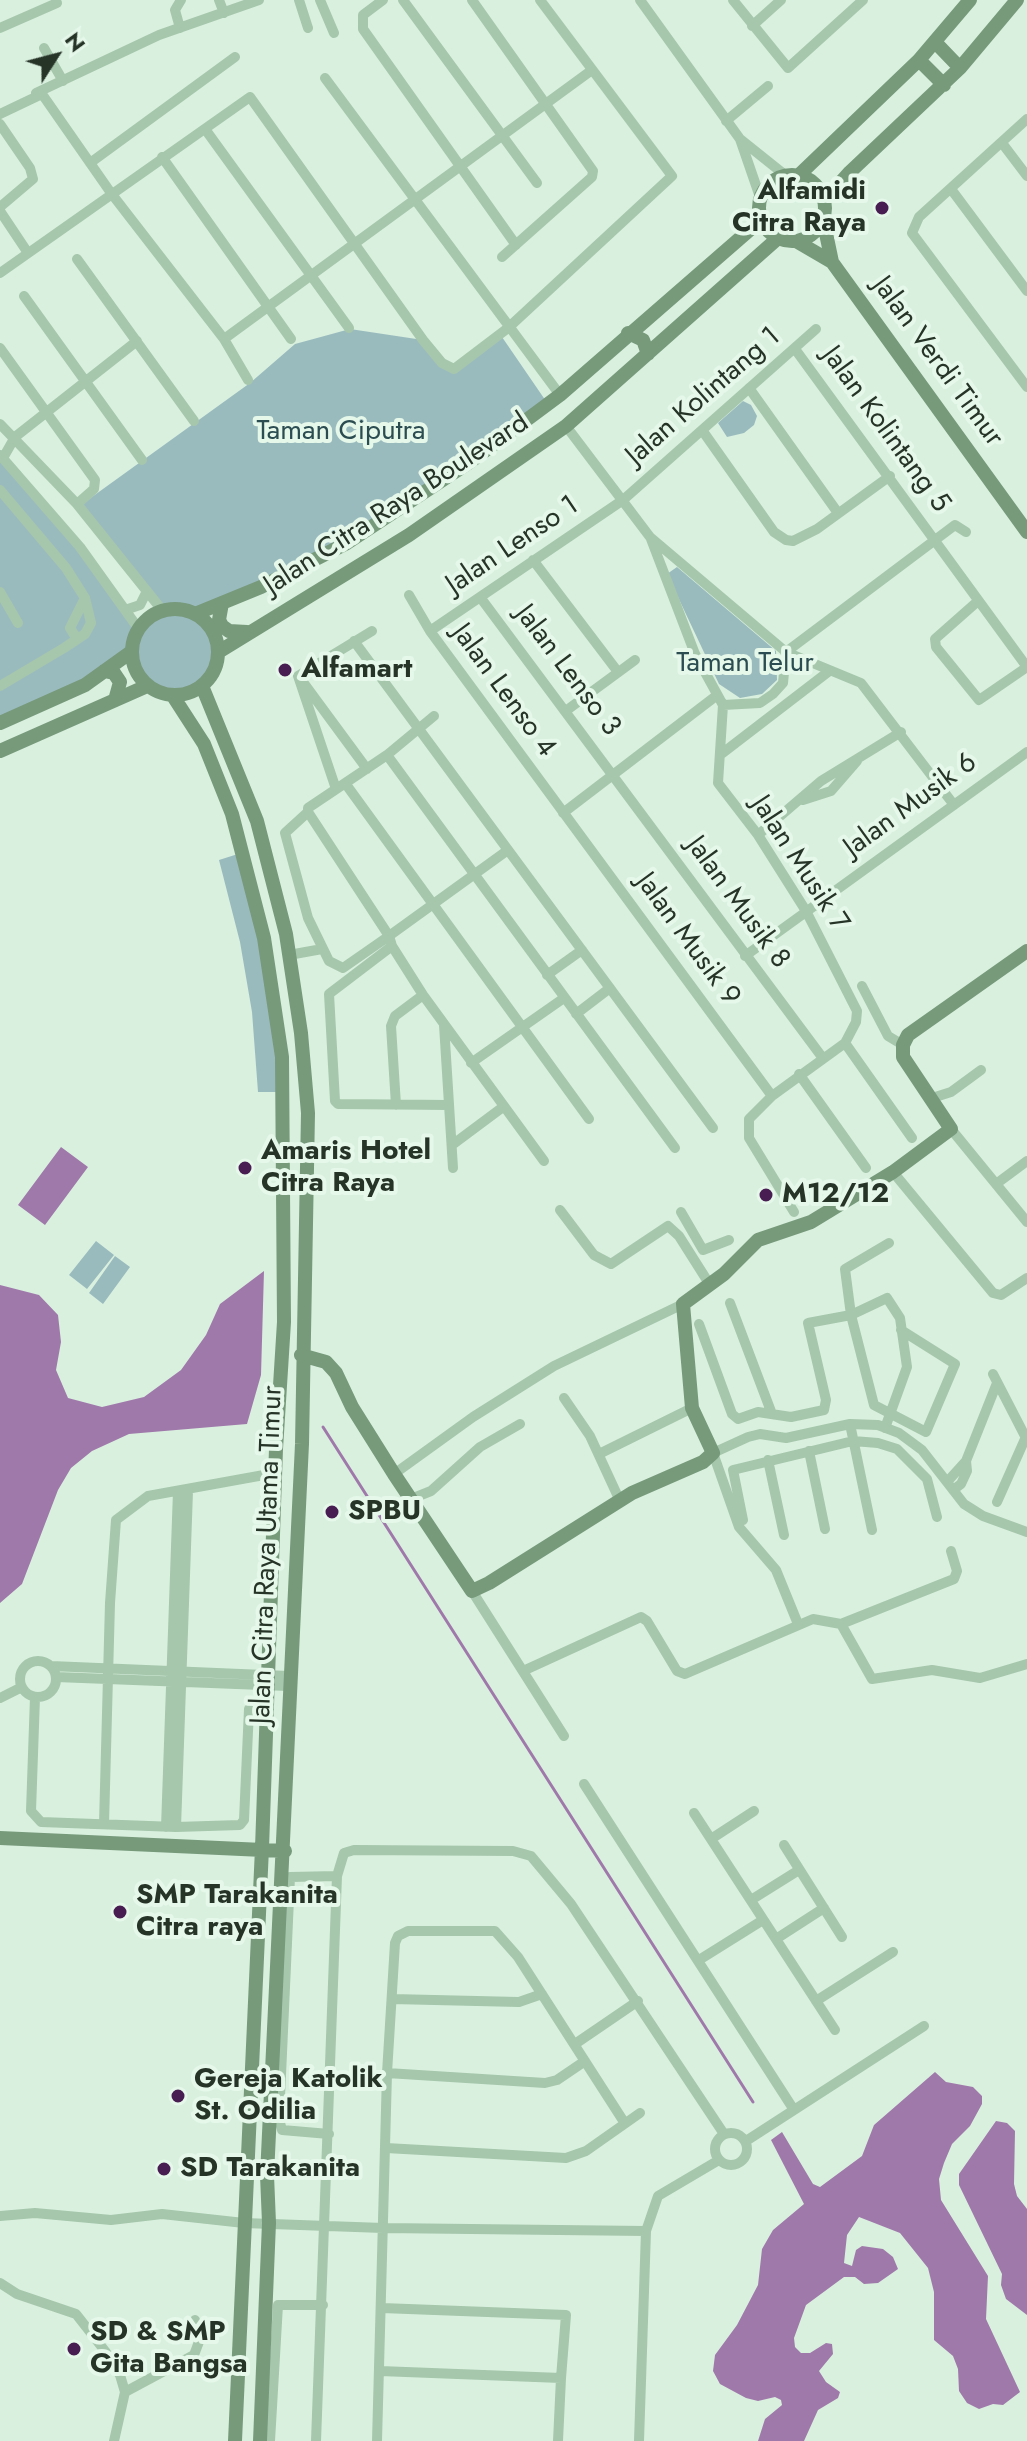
<!DOCTYPE html>
<html>
<head>
<meta charset="utf-8">
<style>
  body { margin:0 }
  #map { position:relative; width:1027px; height:2441px; overflow:hidden; background:#d9f0df; font-family:Jost,sans-serif }
  canvas { display:block }
  .north { position:absolute; left:16px; top:16px; width:80px; height:80px; -webkit-text-stroke:6px #e5f8ea; paint-order:stroke; rotate:54deg; font-size:22px; font-weight:700; line-height:32px; text-align:center; color:#263327 }
  .north::after { content:''; display:block; margin:auto; width:28px; height:36px; background:#263327; clip-path:polygon(50% 0,100% 100%,50% 72%,0 100%) }
</style>
</head>
<body>
<div id="map">
<canvas width="1027" height="2441"></canvas>
<div class="north">N</div>
</div>
<script>
const ctx = document.querySelector('canvas').getContext('2d');
ctx.lineJoin = 'round';
function paint(path, color) {
  ctx.fillStyle = color;
  ctx.fill(path, 'evenodd');
}
function toPath(rows) {
  const path = new Path2D();
  for (const r of rows) {
    if (r.length === 3) {
      path.moveTo(r[0] + r[2], r[1]);
      path.arc(r[0], r[1], r[2], 0, 2 * Math.PI);
      continue;
    }
    path.moveTo(r[0], r[1]);
    for (let i = 2; i < r.length; i += 2) path.lineTo(r[i], r[i + 1]);
  }
  return path;
}
function trace(path, color, width, dash) {
  ctx.strokeStyle = color;
  ctx.lineWidth = width;
  ctx.lineCap = dash ? 'butt' : 'round';
  ctx.setLineDash(dash || []);
  ctx.stroke(path);
}
function label(font, color, halo, rows, align = 'center') {
  ctx.font = font + ' Jost,sans-serif';
  ctx.lineWidth = 8;
  ctx.setLineDash([]);
  ctx.textBaseline = 'middle';
  ctx.strokeStyle = halo;
  ctx.fillStyle = color;
  for (const [text, x, y, turn = 0] of rows) {
    ctx.save();
    ctx.translate(x, y);
    ctx.rotate((+turn || 0) * Math.PI / 180);
    ctx.textAlign = isNaN(turn) ? turn : align;
    if (halo) ctx.strokeText(text, 0, 0);
    ctx.fillText(text, 0, 0);
    ctx.restore();
  }
}
const green = toPath([
  [350,329,423,340,442,363,457,369,502,337,550,407,401,510,196,614,213,632,220,651,218,663,202,686,173,696,147,686,132,663,130,647,88,679,0,719,0,457,80,547,137,629,149,617,163,610,78,507,250,383,295,344],
  [743,401,751,405,757,416,754,425,744,433,727,437,718,423],
  [677,567,776,651,777,680,762,694,740,698,719,684,667,574],
  [241,853,264,938,284,1092,258,1092,252,1012,240,942,219,860],
  [96,1241,114,1255,87,1289,69,1275],
  [115,1256,130,1267,103,1304,89,1293]
]);
const water = toPath([
  [61,1147,88,1167,45,1225,18,1205],
  [264,1271,261,1375,247,1424,129,1434,92,1451,71,1468,58,1490,22,1584,0,1603,0,1285,39,1295,58,1315,61,1342,56,1370,68,1398,102,1407,144,1397,181,1370,206,1335,220,1304],
  [935,2072,946,2082,973,2087,982,2096,982,2104,970,2126,952,2144,944,2163,939,2179,941,2200,988,2276,986,2319,1020,2392,1003,2405,993,2404,979,2409,967,2403,959,2391,958,2369,953,2356,934,2340,934,2292,928,2268,900,2233,859,2217,847,2235,844,2263,852,2266,856,2250,862,2246,883,2249,893,2257,898,2269,878,2283,864,2284,855,2277,844,2277,806,2305,794,2338,795,2347,801,2353,810,2353,826,2343,832,2344,833,2354,819,2371,826,2382,840,2392,838,2398,818,2410,804,2441,758,2441,765,2419,782,2405,781,2400,775,2397,758,2401,746,2398,720,2384,713,2371,715,2355,737,2325,758,2285,762,2249,773,2230,804,2204,771,2140,782,2132,813,2184,820,2187,862,2156,874,2125],
  [996,2121,1007,2123,1015,2131,1014,2184,1017,2196,1027,2209,1027,2315,1006,2299,1001,2285,1002,2274,959,2185,959,2174]
]);
const stream = toPath([
  [323,1427,753,2102]
]);
const street = toPath([
  [219,0,224,13],
  [299,0,308,28],
  [320,0,334,33],
  [383,0,363,15,363,29,516,245],
  [403,0,537,183],
  [472,0,593,171,592,177,502,257],
  [640,0,740,139],
  [733,0,788,68,863,0],
  [752,26,781,0],
  [0,28,57,3],
  [180,28,175,10,181,0],
  [44,48,63,81],
  [325,78,560,395],
  [36,93,159,35,259,0],
  [0,114,42,94,111,193,224,339,248,380],
  [1027,119,919,217,912,233,1027,387],
  [726,121,768,86],
  [0,124,30,168,33,179,0,207],
  [205,129,349,328],
  [1002,143,1027,176],
  [162,157,291,339],
  [90,163,235,57],
  [951,189,1027,291],
  [760,197,740,139,785,175],
  [0,211,28,253],
  [77,259,194,421],
  [0,273,250,97,423,340,442,363,454,369,508,328,672,176,540,0],
  [24,296,142,460],
  [224,339,592,70],
  [0,348,95,480,94,489,77,504],
  [795,349,1027,667],
  [749,388,838,513],
  [0,424,77,504,162,610],
  [566,426,650,537,786,652,861,683,954,805],
  [702,430,774,532,786,540,793,541,817,529,890,476],
  [0,455,80,547,138,628],
  [3,458,15,437,137,341],
  [0,490,66,568,85,598,91,623,85,634,64,648,0,686],
  [651,539,695,654,723,705,760,703,773,694,783,683,786,652],
  [533,560,618,672],
  [0,592,18,623],
  [409,595,430,631,772,1096],
  [480,597,822,1057],
  [978,601,935,639,936,647,979,700,1027,667],
  [125,610,140,605,147,591],
  [430,631,623,500,816,329],
  [77,639,70,628,85,598],
  [354,641,713,1128],
  [786,652,955,525,966,532],
  [300,678,367,769],
  [723,705,718,783,758,835,806,911,857,1011,856,1022,845,1043,772,1096,749,1119,749,1138,794,1212],
  [567,710,635,660],
  [387,755,675,1148],
  [720,755,828,672],
  [345,783,589,1119],
  [336,789,298,676,372,631],
  [803,800,831,791,857,761],
  [308,812,389,936,343,968,329,961,308,918,285,833,308,812,308,808,387,755,434,716],
  [563,813,716,696],
  [758,835,821,781,901,732],
  [392,946,423,995,544,1161],
  [289,955,322,949],
  [745,956,1027,752],
  [547,975,582,950],
  [862,986,888,1036,903,1045],
  [576,1014,610,988],
  [444,1025,453,1168],
  [845,1043,912,1138],
  [471,1063,564,998],
  [799,1074,866,1168],
  [929,1099,951,1092,981,1070],
  [396,1105,391,1026,395,1016,423,995],
  [449,1105,338,1104,335,1101,329,994,392,946,389,936,508,850],
  [951,1129,1027,1222],
  [452,1145,503,1107],
  [893,1172,993,1293,1001,1295,1027,1278],
  [996,1184,1027,1161],
  [560,1210,594,1255,611,1264,668,1226,679,1236,710,1285],
  [681,1212,703,1250,729,1240],
  [889,1243,845,1269,851,1315,874,1405,926,1432,955,1364,901,1330],
  [730,1303,772,1414],
  [699,1324,732,1414,738,1419,758,1412,791,1417,824,1410,826,1400,808,1323,851,1315,887,1298,900,1318,907,1367,885,1428],
  [993,1374,1027,1440],
  [564,1398,590,1436,620,1501],
  [850,1424,872,1530],
  [809,1451,825,1529],
  [599,1454,692,1408],
  [768,1460,784,1535],
  [394,1474,473,1417,554,1366,683,1304],
  [947,1482,966,1461,997,1383],
  [953,1490,961,1484,967,1471,966,1461],
  [411,1499,431,1491,480,1447,520,1424],
  [997,1502,1025,1439],
  [743,1520,733,1470,853,1441,878,1443,897,1449,927,1479,937,1517],
  [472,1591,564,1736],
  [798,1624,776,1570,739,1527,713,1453,748,1437,760,1434,786,1438,850,1424,878,1425,899,1433,922,1450,964,1504,983,1516,1027,1532],
  [841,1624,954,1579,957,1571,951,1551],
  [38,1679,18],
  [51,1666,288,1676],
  [523,1671,641,1617,647,1621,677,1671,685,1674,813,1619,841,1624,872,1679,932,1670,980,1678,1027,1664],
  [56,1677,288,1686],
  [35,1697,31,1811,41,1822,176,1827,240,1825,244,1820,249,1709],
  [0,1698,22,1687],
  [584,1784,794,2110],
  [694,1813,835,2030],
  [104,1824,110,1603,116,1520,148,1496,275,1473],
  [166,1827,178,1491],
  [176,1827,188,1491],
  [711,1839,754,1811],
  [784,1845,842,1937],
  [751,1900,799,1870],
  [776,1939,824,1908],
  [699,1960,763,1920],
  [392,1999,519,2002,542,1994],
  [816,2001,893,1952],
  [575,2044,638,2001],
  [387,2073,545,2083,557,2080,585,2061],
  [731,2149,16],
  [329,2134,282,2130,279,2119,290,1877,337,1876],
  [746,2141,924,2026],
  [386,2148,566,2158,586,2151,640,2113],
  [0,2216,35,2213,111,2220,162,2214,244,2223,383,2228,646,2231,639,2441],
  [646,2231,658,2196,719,2160],
  [0,2283,17,2294,76,2314,105,2351,120,2375,125,2392,114,2441],
  [382,2308,566,2315,561,2378],
  [380,2371,561,2378,558,2441],
  [125,2392,194,2355,200,2339,195,2320],
  [270,2441,278,2305,323,2305],
  [316,2441,337,1876,344,1853,354,1850,513,1851,531,1856,571,1904,724,2134],
  [377,2441,387,2073,395,1943,398,1936,408,1931,495,1931,518,1957,624,2122]
]);
const secondary = toPath([
  [936,43,960,68],
  [919,60,944,85],
  [799,175,919,60,970,0],
  [792,208,33],
  [824,201,850,172,960,68,1017,0],
  [823,219,832,262],
  [796,241,832,262,1027,532],
  [628,333,643,340,648,354],
  [222,603,219,620,222,626,229,631,247,632],
  [175,652,43],
  [195,614,261,587,347,543,470,462,560,395,761,220],
  [220,651,409,535,566,426,777,239],
  [104,671,114,673,120,682,115,700],
  [202,686,257,821,286,934,301,1033,308,1113,302,1444,267,2175,269,2223,260,2441],
  [173,696,204,744,232,814,264,938,282,1057,284,1322,276,1449,262,1848,235,2441],
  [0,723,85,685,131,652],
  [0,751,147,686],
  [301,1355,326,1362,336,1373,352,1407,394,1474,472,1591,489,1583,632,1493,703,1462,713,1453,692,1408,683,1304,724,1274,758,1240,811,1222,893,1172,951,1129,903,1057,903,1045,908,1035,1027,951],
  [0,1838,285,1851]
]);
const markers = [
  [882,208,8,"#481e52"],
  [285,670,8,"#481e52"],
  [245,1168,8,"#481e52"],
  [766,1195,8,"#481e52"],
  [332,1512,8,"#481e52"],
  [120,1912,8,"#481e52"],
  [178,2096,8,"#481e52"],
  [164,2169,8,"#481e52"],
  [74,2349,8,"#481e52"]
];
const poiNames = [
  ["Alfamidi",866,192,"right"],
  ["Citra Raya",866,224,"right"],
  ["Alfamart",301,670],
  ["Amaris Hotel",261,1152],
  ["Citra Raya",261,1184],
  ["M12/12",782,1195],
  ["SPBU",348,1512],
  ["SMP Tarakanita",136,1896],
  ["Citra raya",136,1928],
  ["Gereja Katolik",194,2080],
  ["St. Odilia",194,2112],
  ["SD Tarakanita",180,2169],
  ["SD & SMP",90,2333],
  ["Gita Bangsa",90,2365]
];
const streetNames = [
  ["Jalan Verdi Timur",937,362,54],
  ["Jalan Kolintang 1",704,397,-41],
  ["Jalan Kolintang 5",885,430,54],
  ["Jalan Citra Raya Boulevard",397,505,-33],
  ["Jalan Lenso 1",513,546,-34],
  ["Jalan Lenso 3",567,671,53],
  ["Jalan Lenso 4",503,691,54],
  ["Jalan Musik 6",911,806,-36],
  ["Jalan Musik 7",799,864,57],
  ["Jalan Musik 8",737,903,54],
  ["Jalan Musik 9",687,940,54],
  ["Jalan Citra Raya Utama Timur",268,1555,-88]
];
const parkNames = [
  ["Taman Ciputra",341,432],
  ["Taman Telur",745,664]
];
paint(green, '#9abbbe');
paint(water, '#a079ab');
trace(stream, '#a079ab', 3);
trace(street, '#a6c7ac', 10);
trace(secondary, '#779a7b', 14);
for (const [x, y, r, color] of markers) {
  const dot = new Path2D();
  dot.arc(x, y, r, 0, 2 * Math.PI);
  ctx.fillStyle = color;
  ctx.fill(dot);
  trace(dot, '#e5f8ea', 3);
}
label('bold 28px', '#263327', '#e5f8ea', poiNames, 'left');
label('28px', '#263327', '#e5f8ea', streetNames);
label('28px', '#2b4c50', '#e5f8ea', parkNames);
</script>
</body>
</html>
